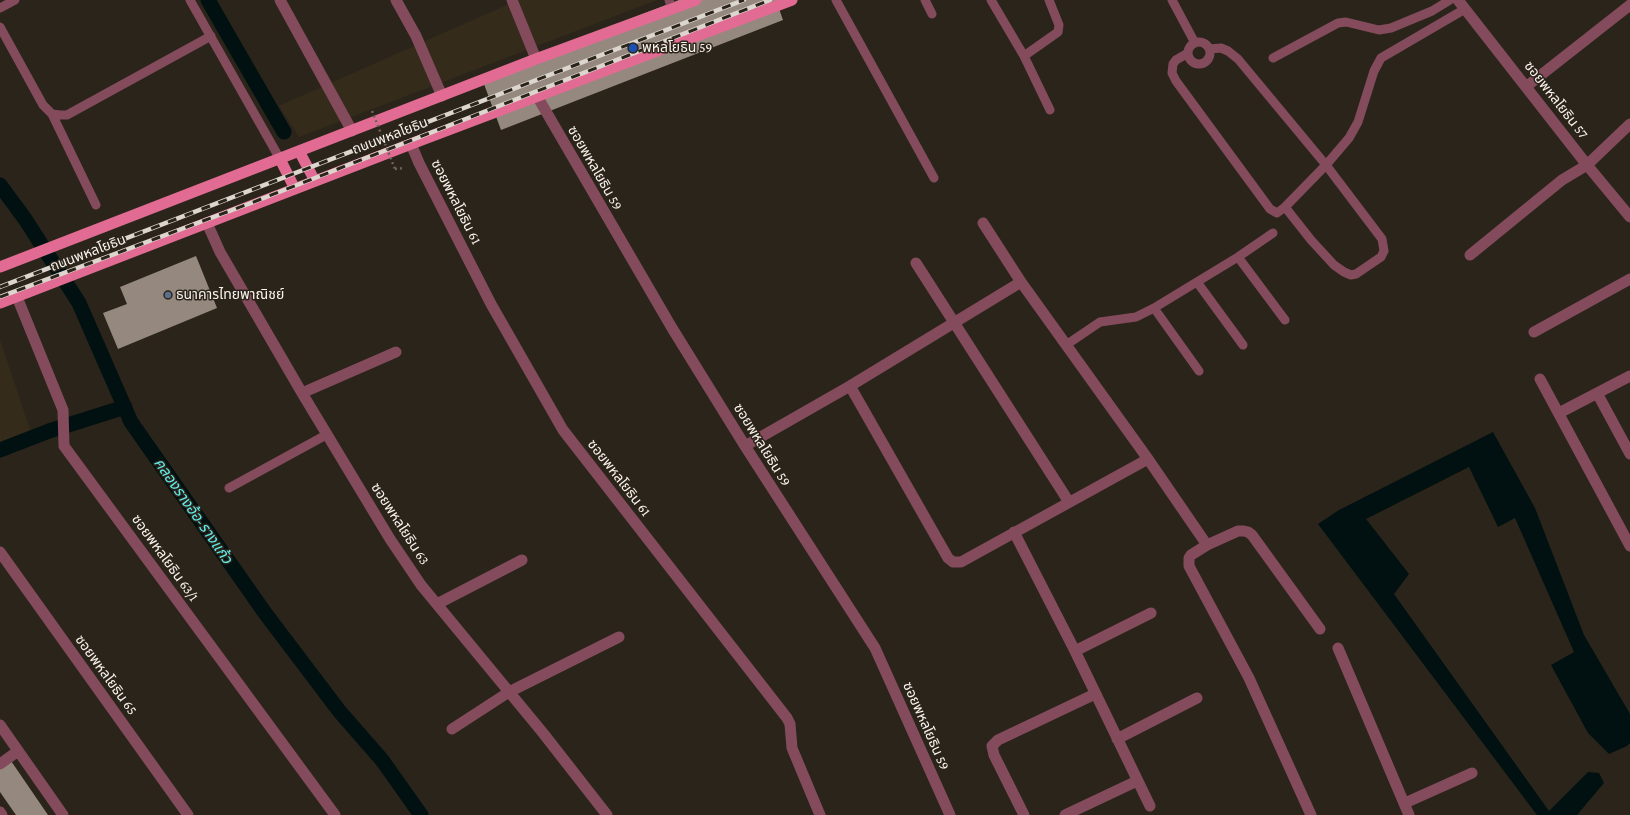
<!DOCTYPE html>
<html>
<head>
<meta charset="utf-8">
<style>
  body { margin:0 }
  canvas { display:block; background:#2b241a }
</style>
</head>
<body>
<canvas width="1630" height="815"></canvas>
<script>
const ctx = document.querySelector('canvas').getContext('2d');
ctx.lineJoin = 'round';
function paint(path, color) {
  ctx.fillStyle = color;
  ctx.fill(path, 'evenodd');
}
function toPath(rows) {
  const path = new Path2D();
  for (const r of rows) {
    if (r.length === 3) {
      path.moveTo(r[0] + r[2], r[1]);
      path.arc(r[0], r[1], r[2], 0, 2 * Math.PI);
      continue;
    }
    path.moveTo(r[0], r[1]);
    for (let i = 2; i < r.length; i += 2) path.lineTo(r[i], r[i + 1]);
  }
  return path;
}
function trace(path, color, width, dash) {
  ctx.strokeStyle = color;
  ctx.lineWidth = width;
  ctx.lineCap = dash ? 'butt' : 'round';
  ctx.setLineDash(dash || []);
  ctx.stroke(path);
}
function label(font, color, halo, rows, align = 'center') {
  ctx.font = font + ' "Crimson Pro","Noto Sans Thai",serif';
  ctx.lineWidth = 3;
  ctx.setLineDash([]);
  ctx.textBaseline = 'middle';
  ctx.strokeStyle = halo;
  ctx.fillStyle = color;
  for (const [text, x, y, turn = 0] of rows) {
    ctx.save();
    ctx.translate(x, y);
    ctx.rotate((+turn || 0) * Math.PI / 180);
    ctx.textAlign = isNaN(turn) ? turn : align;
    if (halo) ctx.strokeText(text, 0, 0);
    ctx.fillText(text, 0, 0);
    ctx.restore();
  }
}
const commercial = toPath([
  [518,0,657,0,299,137,279,106],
  [0,340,31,432,0,446]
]);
const water = toPath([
  [1493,432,1535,508,1584,635,1630,714,1630,743,1627,746,1609,754,1588,733,1551,665,1574,652,1515,518,1498,527,1469,467,1366,519,1409,574,1394,594,1549,811,1588,772,1599,773,1604,783,1577,815,1537,815,1318,524,1339,510]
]);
const canal = toPath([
  [208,0,284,132],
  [0,185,25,219,79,303,131,422,265,613,340,712,382,760,421,815],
  [0,450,49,431,125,407]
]);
const building = toPath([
  [679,0,776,0,783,20,501,130,481,76],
  [196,256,217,308,118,349,103,313,127,304,120,287],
  [9,758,48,815,16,815,0,792,0,765]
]);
const path = toPath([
  [395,169,405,168]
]);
const service = toPath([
  [190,0,280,159],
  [669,0,672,9],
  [836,0,934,178],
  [925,0,932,14],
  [991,0,1024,56],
  [1049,0,1059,25,1058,32,1024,56,1050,110],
  [1172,0,1195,43],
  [0,8,15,0],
  [0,27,43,105,52,114,60,115,67,115,211,36],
  [1199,53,11],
  [1210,49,1221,48,1228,51,1238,59,1326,165,1382,239,1384,251,1381,257,1356,274,1351,275,1344,272,1334,265,1311,240,1285,207],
  [1188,53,1176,60,1173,64,1172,73,1176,81,1270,209,1277,213,1285,207,1326,165,1349,138,1358,122,1374,71,1381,58,1465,9],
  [1273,58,1338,23,1346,22,1379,30,1391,28,1432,11,1450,0],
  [52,114,96,205],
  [1238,257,1285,320],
  [1197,282,1243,345],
  [1154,308,1199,371],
  [1066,345,1100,322,1136,317,1154,308,1238,257,1273,233],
  [229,488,326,435]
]);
const minor = toPath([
  [280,0,352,131],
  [396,0,416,36,442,96],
  [512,0,536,59],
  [1458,0,1587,165,1630,217],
  [1527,86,1630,5],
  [537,96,672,328,745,446,875,648,950,815],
  [411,144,419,163,491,304,563,430,787,718,790,724,792,748,820,815],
  [207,223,220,252,302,393,390,539,421,585,543,733,607,815],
  [983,223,1021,282,1148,459,1207,545],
  [1470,255,1562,180,1587,165,1630,124],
  [916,263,1069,502],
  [17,297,63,410,64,446,335,815],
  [1534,332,1630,279],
  [1540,379,1630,546],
  [850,386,948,558,953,562,961,562,1148,459],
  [302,393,396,352],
  [1597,393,1630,454],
  [1559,413,1630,376],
  [745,446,850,386,1021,282],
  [1014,532,1075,651,1150,806],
  [0,552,188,815],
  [437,604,522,560],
  [1338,648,1409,815],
  [1075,651,1151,613],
  [0,725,63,815],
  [452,729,509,692,619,637],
  [1117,739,1197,698],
  [0,764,18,751],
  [1405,803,1472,773],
  [0,812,2,815],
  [1024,815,994,755,992,746,998,740,1095,694],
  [1065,815,1137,781],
  [1311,815,1249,678,1189,566,1189,558,1191,555,1207,545,1238,531,1244,531,1248,532,1252,535,1320,629]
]);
const primary = toPath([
  [299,151,315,181],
  [280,159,295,189],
  [0,267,536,59,696,0],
  [0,303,411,144,792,0]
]);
const rail = toPath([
  [0,287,744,0],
  [0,297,251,203,770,0]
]);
const pathBridge = toPath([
  [372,111,395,169]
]);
const markers = [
  [633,48,5,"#1a4fb4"],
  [168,295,4,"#5c6f8a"]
];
const poiNames = [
  ["พหลโยธิน 59",642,48],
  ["ธนาคารไทยพาณิชย์",176,295]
];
const streetNames = [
  ["ซอยพหลโยธิน 57",1556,100,52],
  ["ถนนพหลโยธิน",390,136,-21],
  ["ซอยพหลโยธิน 59",595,168,60],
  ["ซอยพหลโยธิน 61",456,202,63],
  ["ถนนพหลโยธิน",88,253,-21],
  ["ซอยพหลโยธิน 59",762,445,58],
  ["ซอยพหลโยธิน 61",619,478,52],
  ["ซอยพหลโยธิน 63",400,524,57],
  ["ซอยพหลโยธิน 63/1",165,558,54],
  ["ซอยพหลโยธิน 65",106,675,54],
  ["ซอยพหลโยธิน 59",926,726,66]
];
const waterNames = [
  ["คลองรางอ้อ-รางแก้ว",193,511,55]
];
paint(commercial, '#352b1b');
paint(water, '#011010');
trace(canal, '#011010', 15);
paint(building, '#95897f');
trace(path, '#6a645b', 2.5, [2, 3]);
trace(service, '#844b5d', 9);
trace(minor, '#844b5d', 11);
trace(primary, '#e26b94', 11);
trace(rail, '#dcd6cf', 4.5);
trace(rail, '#2b241a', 3, [9]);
trace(pathBridge, '#6a645b', 2.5, [2, 3]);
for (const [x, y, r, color] of markers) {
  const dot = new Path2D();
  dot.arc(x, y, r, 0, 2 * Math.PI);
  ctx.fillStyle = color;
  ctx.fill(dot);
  trace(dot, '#2b241a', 1.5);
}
label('14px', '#f9f3ed', '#2b241a', poiNames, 'left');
label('14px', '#f9f3ed', '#2b241a', streetNames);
label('italic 15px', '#60edee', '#2b241a', waterNames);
</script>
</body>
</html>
